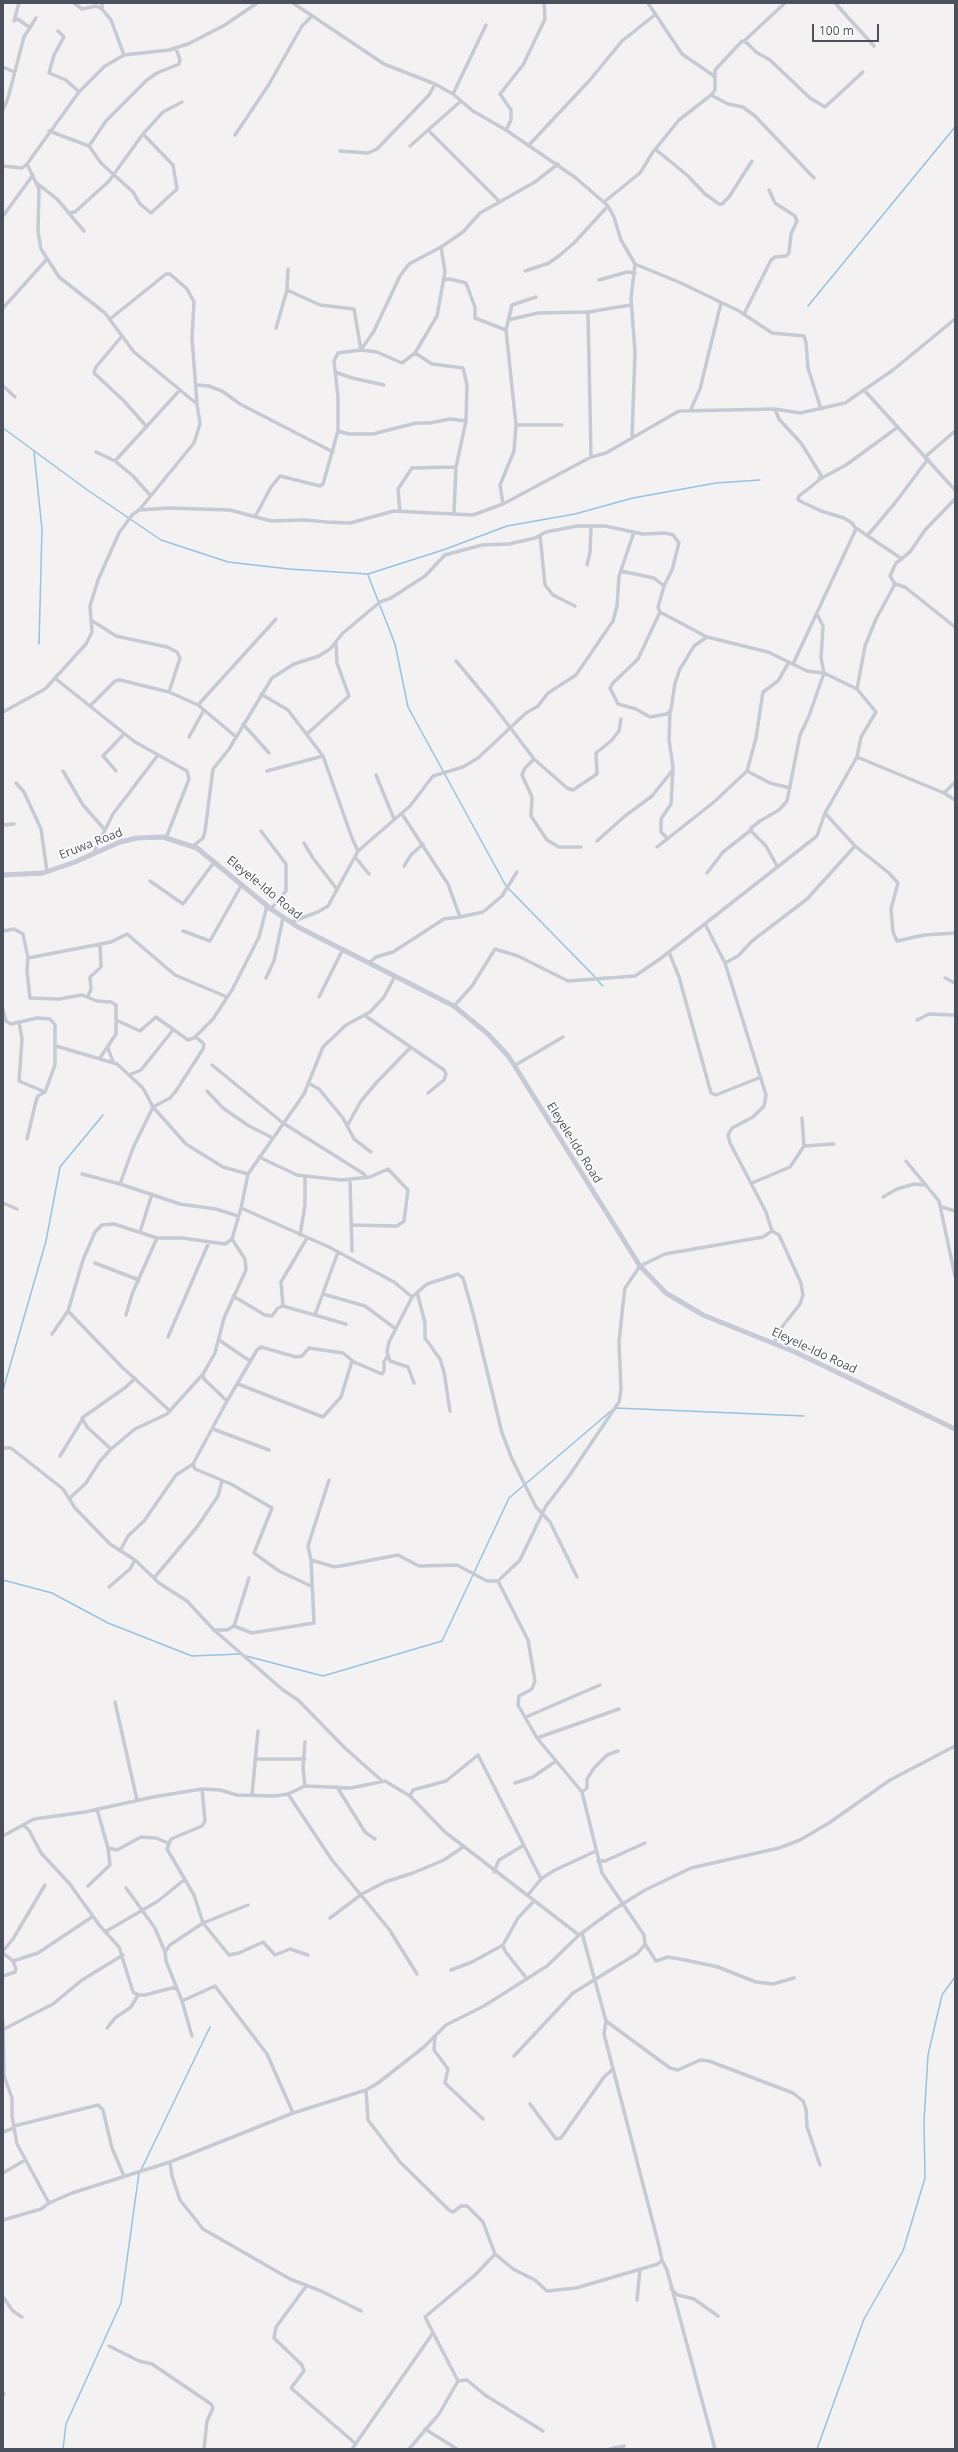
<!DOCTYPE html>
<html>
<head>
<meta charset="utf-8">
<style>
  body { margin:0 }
  #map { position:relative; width:958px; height:2452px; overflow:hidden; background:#f3f1f1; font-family:"Open Sans",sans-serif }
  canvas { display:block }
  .frame { position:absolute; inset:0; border:4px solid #4a505c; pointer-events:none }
  .scale { position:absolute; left:812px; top:24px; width:67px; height:18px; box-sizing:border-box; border:2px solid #4a505c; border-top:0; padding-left:5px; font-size:12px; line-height:14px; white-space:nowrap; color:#4a505c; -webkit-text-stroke:3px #fff; paint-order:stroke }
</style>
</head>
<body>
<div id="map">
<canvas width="958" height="2452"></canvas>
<div class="frame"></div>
<div class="scale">100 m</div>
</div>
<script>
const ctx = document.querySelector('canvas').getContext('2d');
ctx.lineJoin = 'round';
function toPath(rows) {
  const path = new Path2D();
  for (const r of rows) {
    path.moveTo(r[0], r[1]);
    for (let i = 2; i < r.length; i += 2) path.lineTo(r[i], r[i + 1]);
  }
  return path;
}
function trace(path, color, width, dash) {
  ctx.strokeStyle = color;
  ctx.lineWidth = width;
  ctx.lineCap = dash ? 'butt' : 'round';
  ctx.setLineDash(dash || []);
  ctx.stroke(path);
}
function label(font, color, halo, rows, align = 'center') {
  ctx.font = font + ' "Open Sans",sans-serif';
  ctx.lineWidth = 3.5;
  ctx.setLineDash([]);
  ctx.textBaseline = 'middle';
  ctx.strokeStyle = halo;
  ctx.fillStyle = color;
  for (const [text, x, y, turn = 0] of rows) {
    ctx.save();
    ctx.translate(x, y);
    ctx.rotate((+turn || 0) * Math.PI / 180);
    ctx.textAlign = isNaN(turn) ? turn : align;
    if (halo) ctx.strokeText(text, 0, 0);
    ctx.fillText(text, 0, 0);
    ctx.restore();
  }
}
const stream = toPath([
  [808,306,955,127],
  [3,428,86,489,161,540,228,562,289,569,368,574,443,550,507,526,575,514,633,498,716,483,760,480],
  [34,452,42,529,39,644],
  [368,575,395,644,408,707,506,886,595,977],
  [597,980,603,986],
  [3,1390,46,1241,60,1167,103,1115],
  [616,1408,804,1416],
  [3,1580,52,1593,108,1623,192,1656,240,1654],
  [246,1656,323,1676,442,1641,509,1498,611,1411],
  [141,2170,210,2027],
  [63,2449,66,2424,121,2303,139,2173],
  [817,2449,864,2319,903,2251,925,2178,924,2121,928,2055,942,1995,955,1977]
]);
const minor = toPath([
  [19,3,14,21,18,19,30,28],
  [74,3,82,9,96,6,102,9],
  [102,3,102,9,111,20,124,55],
  [293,3,384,64,435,84,453,94,473,111,506,130,576,178,608,206,614,217,621,240,635,264,681,283,739,311,772,333,804,336,806,343,808,368,821,409],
  [648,3,682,54,714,76],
  [835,3,874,46],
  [58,31,64,37,54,55,49,73,66,80,79,92],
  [744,41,785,3],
  [3,67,14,72],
  [453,94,486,25],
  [711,95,728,104,743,107,755,116,814,178],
  [3,110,8,98,24,37,36,18],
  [428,130,499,201],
  [506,130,511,120,511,110,500,94,523,65,545,19,544,3],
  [49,131,89,146,101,163,133,192,140,204,151,213,177,189,173,165,143,134],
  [235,135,268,86,302,26,312,16],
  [529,145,589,81,622,41,656,14],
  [89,146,106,121,147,80,157,73,179,64,180,60,176,48],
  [410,146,461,101],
  [655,149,687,175,705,194,719,204,722,204,729,197,752,161],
  [340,151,368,153,377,149,429,95,435,84],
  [27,164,39,189,38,232,41,249,59,277,105,313,134,352,197,404,200,424,194,443,140,509],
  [3,166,22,168,27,164,79,92,105,66,124,55,169,50,188,44,225,25,257,3],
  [38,184,57,199,84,231],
  [604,202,640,173,653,152,679,120,711,95,715,90,715,70,742,41,747,43,756,52,770,60,810,98,825,107,863,72],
  [68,213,75,212,109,181,143,134,163,112,182,102],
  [3,216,33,175],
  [525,271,549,263,560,255,574,243,608,206],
  [443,280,450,279,466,283,475,307,475,318,506,330],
  [599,280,627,272,635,273],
  [287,290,320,305,354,309,361,350],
  [3,308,47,259],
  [588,312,591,457],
  [744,314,771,260,775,257,786,256,789,253,791,234,797,221,795,216,775,203,769,190],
  [110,319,166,274,170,274,187,289,194,302,192,338,197,404],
  [508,320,538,313,588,312,631,305],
  [276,328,287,290,288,269],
  [122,336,96,367,94,373,124,401,147,427],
  [361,350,374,331,400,276,409,264,441,247,463,232,480,213,535,182,558,164],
  [415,353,432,364,463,368,467,385,466,421,456,467,454,513],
  [335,372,352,378,384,385],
  [196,385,209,386,222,391,240,404,333,452],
  [3,386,15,397],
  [864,390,955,490],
  [691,409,700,389,721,303],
  [775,409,779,419,801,443,821,475,818,481,799,496,798,500,821,511,844,518,852,523,856,529,793,664],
  [516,425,562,425],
  [338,431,349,434,373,434,416,423,430,423,450,419,466,421],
  [632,438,635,352,631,298,635,264],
  [96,452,115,461],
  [925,457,955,431],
  [820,479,846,465,898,427],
  [150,495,133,476,115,461,179,391],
  [955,499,925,530,910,552,896,563,890,576,895,584,905,587,955,627],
  [503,504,500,485,514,451,516,425,506,330,512,305,536,297],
  [400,511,398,489,412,468,456,467],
  [255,517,271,487,280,476,320,486,323,484,338,431,338,397,334,361,338,353,361,350,377,352,402,363,415,353,437,316,445,272,441,247],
  [856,528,902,559],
  [540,535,545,585,553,595,575,606],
  [867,536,895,503,928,459],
  [587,565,590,552,591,527],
  [621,571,654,578,664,586],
  [91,620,116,636,167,647,177,652,180,658,169,692],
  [707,637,660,612,638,659,613,683,610,688,618,704,636,709,650,717,667,714,671,710,675,683,680,669,694,646,707,637,768,652,807,671,824,673,809,716,800,735,787,801,779,810,760,821,751,828,752,832,766,846,777,866],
  [456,661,493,705,534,759],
  [56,679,135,742,187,771,189,779,166,838],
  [857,689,865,646,876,619,895,584],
  [261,694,288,710,323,756,352,838,358,851],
  [198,705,276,619],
  [90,706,115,681,120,680,169,692,198,705,235,736],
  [3,712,45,689,86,644,92,632,90,606,98,580,119,533,132,515,139,510,169,508,230,510,271,521,305,520,327,522,350,523,394,511,473,515,503,504,591,457,606,453,679,411,775,409,800,413,845,403,893,370,955,319],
  [243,724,269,753],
  [307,734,349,696,337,663,336,643],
  [189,737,204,710],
  [857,757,944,793,955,800],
  [63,771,83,805,105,830],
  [116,771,103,756,124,734],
  [267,771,323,756],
  [747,771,770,783,790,788],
  [376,775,394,819],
  [16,783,24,792,41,829,47,871],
  [944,793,955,782],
  [3,825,14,824],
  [261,831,286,864,286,891,271,909],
  [668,839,661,832,661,819,671,804,673,767,669,740,670,711],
  [597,841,625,816,652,796,672,771],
  [304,843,313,858,336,888],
  [193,846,203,838,205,831,213,769,229,749,272,678,294,664,319,656,330,649,343,633,380,602,391,598,425,576,445,555,482,545,509,544,535,538,546,532,577,526,605,526,643,534,665,533,673,535,679,543,672,570,664,586,658,607,660,612],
  [855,846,889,873,898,883,891,909,893,932,897,941,924,935,955,933],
  [581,847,559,847,547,840,531,816,532,797,522,775,525,768,534,759,567,788,573,790,597,774,596,753,611,741,619,731,621,719],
  [657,847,714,802,747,771,756,738,763,692,778,681,789,662],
  [93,854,113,814,158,755],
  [355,857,369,874],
  [404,866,411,855,423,844],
  [707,873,723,852,751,830],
  [150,881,183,904,215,861],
  [460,917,483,912,502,896,517,872],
  [291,922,318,912,328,906,358,851,410,806,433,776,463,767,478,758,526,713,538,706,548,693,576,675,613,621,617,606,619,576,634,532],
  [3,931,14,929,23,934,28,958,27,971,30,998,59,999,82,995,97,1001,111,1002,116,1005,116,1034,100,1058],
  [183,931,210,941,242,884],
  [669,952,679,977,711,1093,716,1095,761,1077],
  [28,958,111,942,127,934,175,975,227,997],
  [369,963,376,957,393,952,444,919,460,917,448,884,402,814],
  [725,963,738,956,752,941,807,899,855,846,825,813],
  [266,978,274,961,283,918],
  [945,978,955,983],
  [88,996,91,989,90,977,101,967,100,945],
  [319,997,343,949],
  [454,1006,472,986,495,949,518,956,568,981,635,976,660,959,817,836,825,813,857,757,861,737,876,712,857,689,824,673,821,658,823,626,817,614],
  [3,1010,6,1021,11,1024,37,1018,50,1019,55,1025,55,1065,45,1092,38,1096,36,1101,27,1139],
  [364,1015,444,1070,446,1074,444,1080,428,1093],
  [116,1020,140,1031,156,1017,188,1040,194,1038,213,1019,232,990,259,937,267,906],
  [917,1020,929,1014,955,1015],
  [19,1022,22,1039,19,1081,45,1092],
  [56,1046,117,1064,143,1088,153,1107,186,1144,223,1167,248,1174],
  [108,1048,113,1062],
  [212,1065,283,1123,364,1174,366,1178],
  [514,1066,563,1037],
  [129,1075,141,1070,173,1030],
  [308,1083,319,1089,343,1118,354,1139,371,1152],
  [207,1091,223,1108,249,1126,273,1138],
  [347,1126,361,1101,377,1082,411,1047],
  [804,1146,834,1144],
  [259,1157,297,1175,341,1180,370,1177,388,1169,408,1190,404,1221,397,1226,351,1225],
  [906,1161,939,1201,955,1276],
  [82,1174,120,1184,180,1204,216,1209,238,1216],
  [350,1180,352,1251],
  [752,1183,790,1167,804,1146,802,1118],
  [120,1184,133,1148,153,1107,170,1098,176,1091,203,1049,204,1044,196,1037],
  [883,1197,897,1189,914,1184,926,1185],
  [3,1203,17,1209],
  [942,1207,955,1211],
  [241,1208,329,1247,394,1282,412,1297],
  [772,1231,779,1235,801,1283,803,1295,800,1304,782,1327,774,1343],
  [140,1232,152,1194],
  [300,1235,305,1205,305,1176],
  [95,1263,139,1280],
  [417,1292,425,1323,425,1338,440,1359,444,1372,450,1411],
  [323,1294,365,1306,396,1329],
  [233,1296,265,1315,272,1316,278,1308,283,1306,346,1324],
  [283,1306,281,1282,307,1238],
  [68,1311,122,1367,170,1411],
  [126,1315,132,1294,157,1238],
  [315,1315,338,1252],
  [52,1334,68,1311,83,1260,95,1232,102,1225,114,1224,157,1238,182,1238,225,1244,232,1239],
  [168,1337,209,1242],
  [219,1340,250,1361],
  [414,1383,408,1367,390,1361,387,1352,389,1342,412,1297,427,1284,458,1274,463,1278,473,1313,502,1433,512,1459,536,1507,550,1522,577,1577],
  [238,1384,323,1417,341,1397,352,1361],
  [227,1401,257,1350,261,1347,296,1357,302,1356,309,1348,343,1353,354,1362,382,1374,384,1371,384,1362,388,1355],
  [213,1429,269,1450],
  [3,1448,11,1448,63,1489,75,1508,110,1544,135,1560,154,1578,197,1527,218,1496,222,1481],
  [111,1449,87,1427,82,1418,126,1387,135,1378],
  [60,1456,82,1420],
  [193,1464,195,1469,231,1484,272,1508,254,1553,279,1571,311,1586],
  [70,1498,86,1483,100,1461,111,1449,135,1429,167,1414,203,1374,215,1353,224,1318,246,1270,245,1259,232,1239,241,1208,248,1174,304,1094,323,1047,346,1025,370,1012,384,997,395,976],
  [120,1551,128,1536,144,1521,176,1475,193,1464,227,1401,204,1379,203,1374],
  [311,1560,335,1567,398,1555,419,1566,457,1565,487,1581,498,1581,520,1560,546,1506,569,1476,619,1402,621,1390,619,1342,623,1304,625,1288,640,1266,665,1254,763,1237,772,1231,766,1212,730,1143,728,1135,732,1128,753,1117,764,1106,766,1095,725,963,705,924],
  [154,1578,159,1583,187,1601,214,1630,283,1690,298,1700,345,1748,381,1780],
  [498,1581,528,1640,535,1681,532,1689,519,1696,518,1705,537,1738,582,1792,602,1873,644,1935,645,1944,638,1953,573,1993,514,2056],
  [109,1587,130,1569,135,1560],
  [234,1626,252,1633,314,1623,311,1560,308,1546,329,1480],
  [214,1630,227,1630,234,1626,249,1578],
  [115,1702,137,1800],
  [526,1717,600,1685],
  [537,1738,619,1709],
  [255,1759,305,1759],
  [515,1783,533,1777,556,1761],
  [305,1786,303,1768,305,1742],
  [337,1787,365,1832,375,1839],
  [582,1792,587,1788,587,1779,594,1768,607,1755,618,1751],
  [288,1794,332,1860,389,1929,417,1974],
  [252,1795,258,1731],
  [410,1796,413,1790,446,1781,478,1755,541,1879],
  [23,1825,29,1830,41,1853,69,1883,100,1926,119,1947,133,1992,138,1995,145,1995,176,1987],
  [3,1836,34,1819,85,1812,153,1797,202,1789,220,1790,237,1795,275,1796,288,1794,305,1786,351,1788,385,1781,410,1796,445,1832,579,1935],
  [108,1848,117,1850,141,1837,156,1838,168,1843],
  [598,1861,605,1861,645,1843],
  [494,1872,499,1860,524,1845],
  [88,1886,110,1865,108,1848,97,1809],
  [126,1888,155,1928,165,1952],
  [528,1895,541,1879,555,1870,596,1851],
  [248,1905,203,1923,229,1955,239,1953,263,1942,275,1955,290,1949,308,1955],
  [330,1918,362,1894,385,1882,413,1873,444,1860,463,1847],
  [105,1932,158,1901,184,1880],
  [645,1944,656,1961,668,1957,685,1960,718,1967,756,1982,773,1984,794,1978],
  [3,1951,13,1939,45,1885],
  [3,1953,13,1961,38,1953,92,1917],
  [451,1970,472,1962,503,1945],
  [3,1976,15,1972,16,1969,13,1961],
  [527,1979,505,1951,503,1945,518,1918,534,1901],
  [182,2001,215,1986,267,2054,293,2113],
  [3,2021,4,2076,12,2098,12,2116,17,2144,49,2203],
  [606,2021,670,2068,678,2070,700,2060,709,2061,793,2093,803,2101,806,2109,807,2127,820,2165],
  [107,2028,115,2018,131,2007,138,1995],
  [4,2029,53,2004,82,1980,123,1955],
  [192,2036,182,2001,166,1961,165,1952,170,1945,203,1923,194,1895,167,1849,171,1839,202,1826,205,1821,202,1789],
  [435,2037,434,2050,448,2069,445,2083,483,2119],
  [366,2090,368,2120,400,2162,449,2210,453,2212,461,2206,467,2206,483,2222,495,2254,513,2269,535,2280,547,2291,576,2288,658,2264,662,2260,659,2246,604,2034,606,2021,582,1933],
  [530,2104,556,2139,561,2138,604,2077,613,2069],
  [14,2126,98,2105,103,2110,112,2148,124,2176],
  [3,2132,14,2128],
  [170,2162,172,2176,180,2200,203,2229,290,2279,321,2291,361,2311],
  [3,2173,25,2160],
  [3,2220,41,2209,49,2203,72,2193,170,2162,293,2113,366,2090,378,2083,424,2047,446,2025,484,2006,547,1966,579,1935,613,1910,645,1890,691,1868,779,1848,800,1840,829,1823,890,1780,955,1746],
  [662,2260,667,2270,715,2449],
  [307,2285,276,2327,274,2338,302,2365,304,2371,291,2388,356,2444],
  [671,2289,678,2295,694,2299,718,2316],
  [3,2297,13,2311,22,2317],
  [637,2300,640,2269],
  [109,2346,139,2361,152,2364,211,2404,213,2408,207,2421,204,2449],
  [458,2381,425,2317,475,2275,495,2254],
  [458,2381,467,2380,485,2395,543,2431],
  [3,2395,4,2394],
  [425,2429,457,2449],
  [352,2449,433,2333],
  [409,2449,439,2414,458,2381],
  [610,2449,624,2446]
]);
const secondary = toPath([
  [3,875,43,873,75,862,120,842,137,838,163,837,197,848,271,909,298,927,454,1006,488,1034,509,1057,640,1266,666,1293,703,1315,795,1352,955,1429]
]);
const streetNames = [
  ["Eruwa Road",91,844,-21],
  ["Eleyele-Ido Road",264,888,39],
  ["Eleyele-Ido Road",574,1143,58],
  ["Eleyele-Ido Road",814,1351,25]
];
trace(stream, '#96c2e3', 1.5);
trace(minor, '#c6cad4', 3.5);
trace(secondary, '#c6cad7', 5);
label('12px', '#4a505c', '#fff', streetNames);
</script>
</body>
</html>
